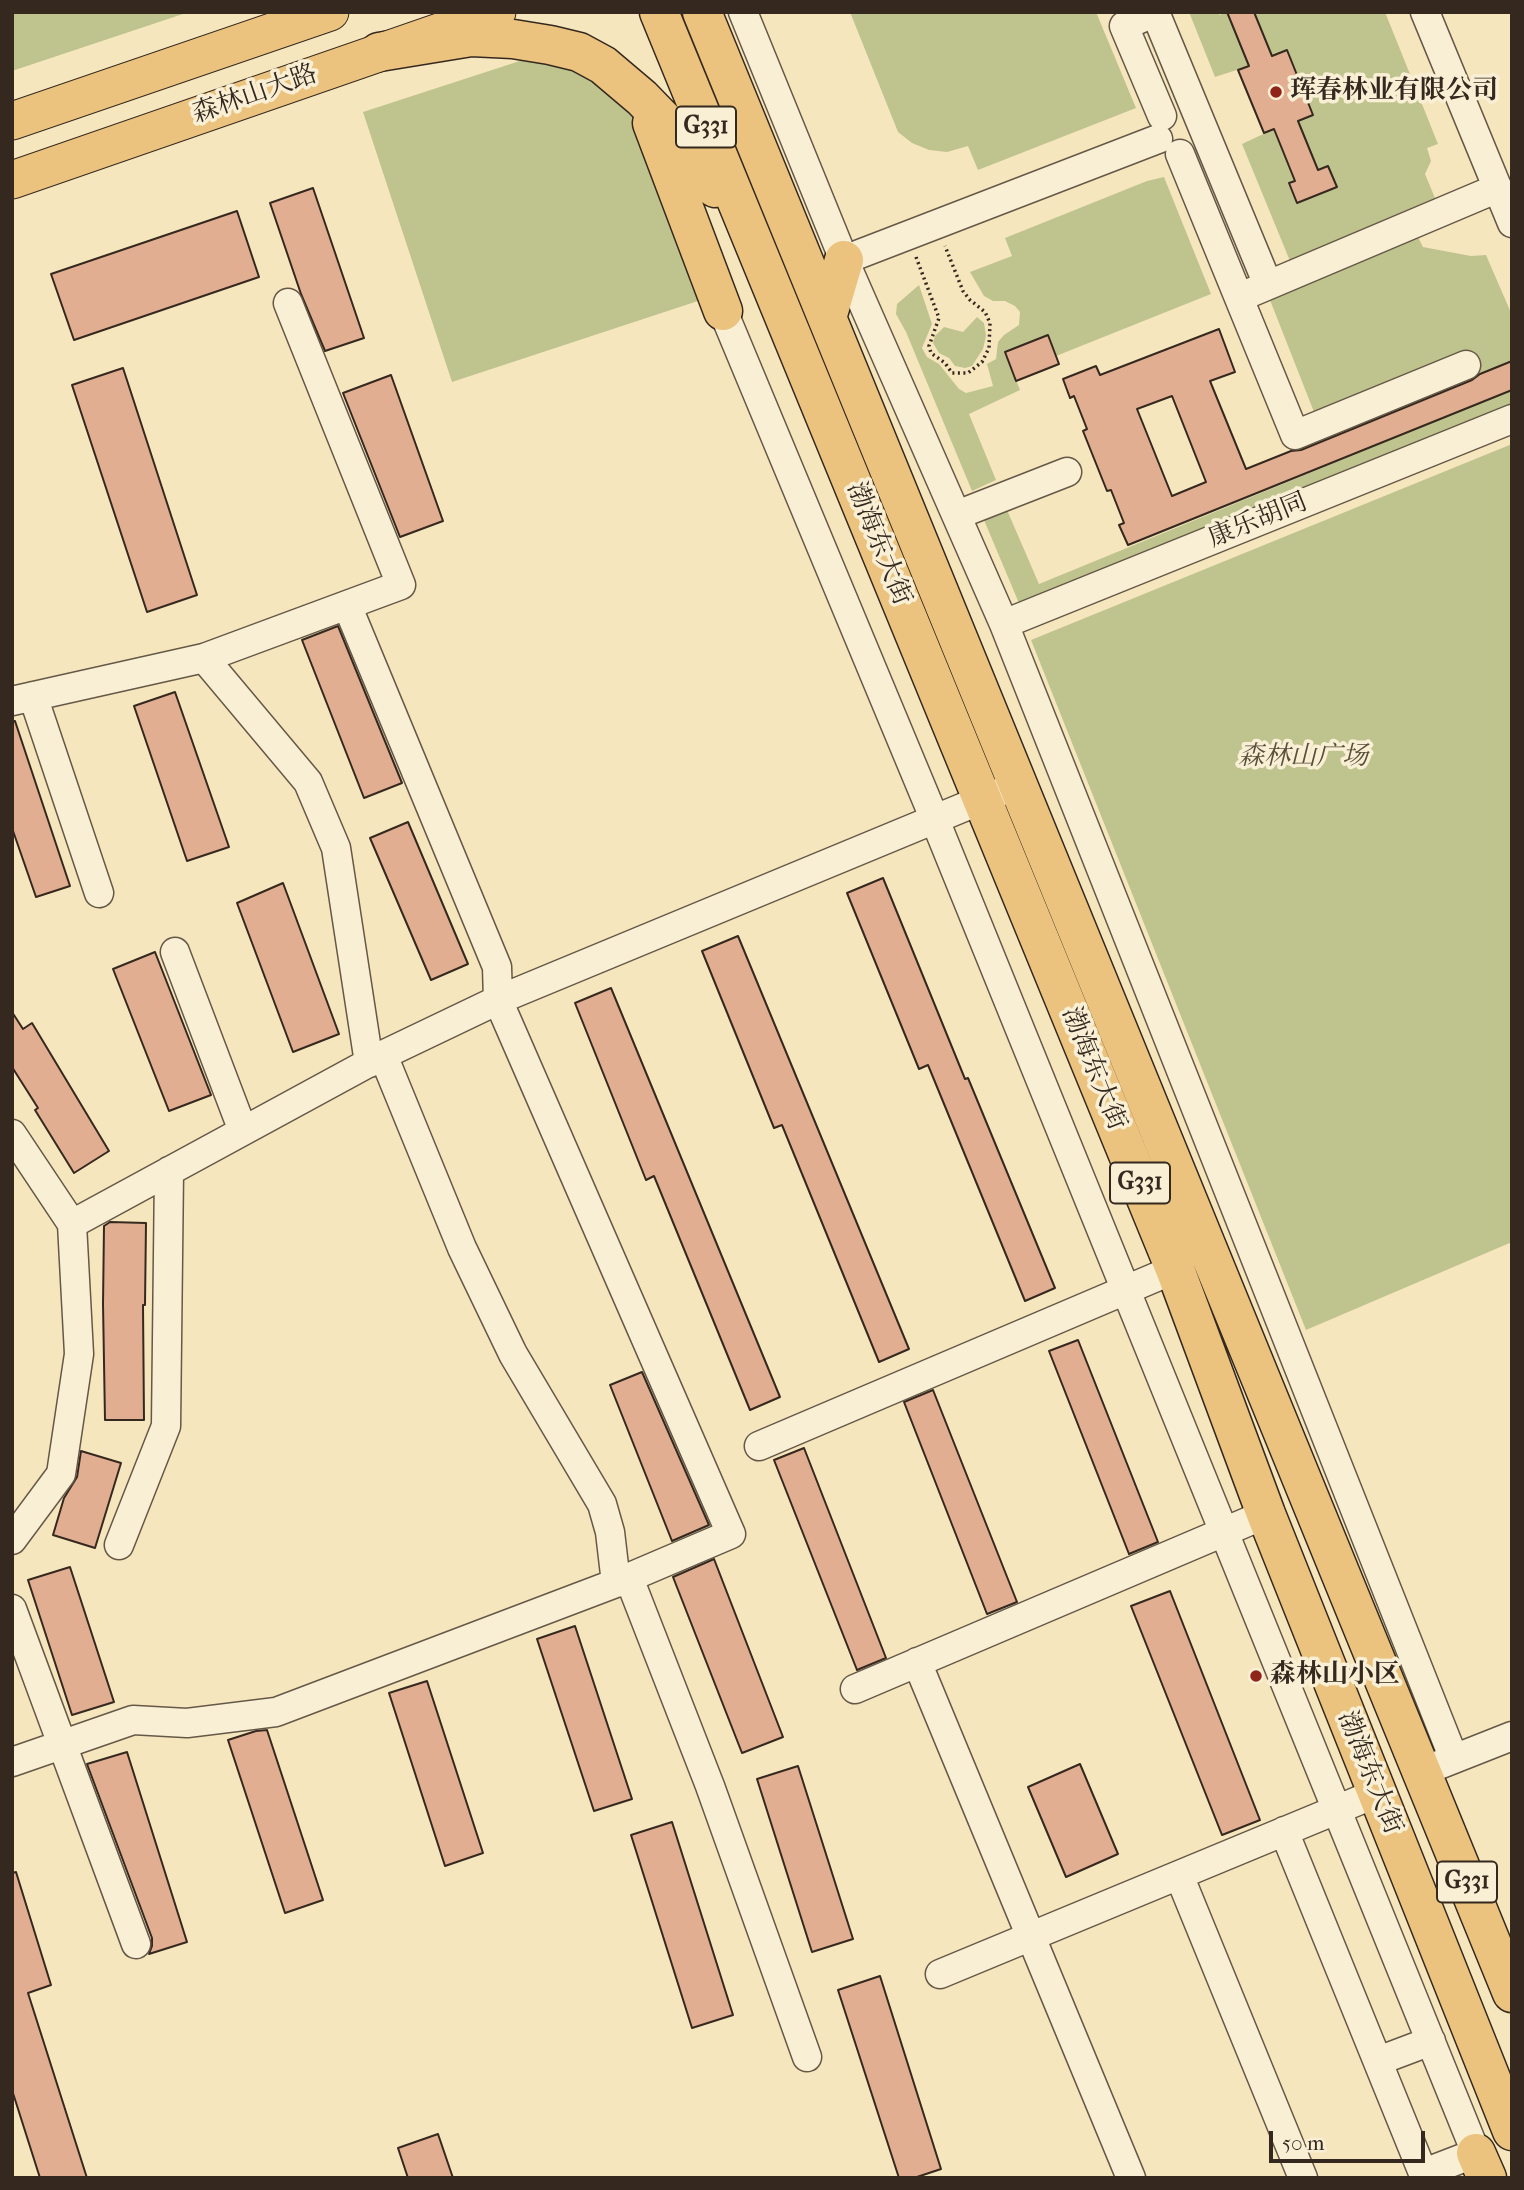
<!DOCTYPE html>
<html>
<head>
<meta charset="utf-8">
<style>
  body { margin:0 }
  #map { position:relative; width:1524px; height:2190px; overflow:hidden; background:#f6e6be; font-family:"IM FELL French Canon",serif }
  canvas { display:block }
  .frame { position:absolute; inset:0; border:14px solid #35291f; pointer-events:none }
  .scale { position:absolute; left:1269px; top:2131px; width:156px; height:32px; box-sizing:border-box; border:4px solid #35291f; border-top:0; padding-left:9px; font-size:21px; line-height:24px; white-space:nowrap; color:#35291f; -webkit-text-stroke:5px #f9efd5; paint-order:stroke }
</style>
</head>
<body>
<div id="map">
<canvas width="1524" height="2190"></canvas>
<div class="frame"></div>
<div class="scale">50 m</div>
</div>
<script>
const ctx = document.querySelector('canvas').getContext('2d');
ctx.lineJoin = 'round';
function paint(path, color) {
  ctx.fillStyle = color;
  ctx.fill(path, 'evenodd');
}
function toPath(rows) {
  const path = new Path2D();
  for (const r of rows) {
    path.moveTo(r[0], r[1]);
    for (let i = 2; i < r.length; i += 2) path.lineTo(r[i], r[i + 1]);
  }
  return path;
}
function trace(path, color, width, dash) {
  ctx.strokeStyle = color;
  ctx.lineWidth = width;
  ctx.lineCap = dash ? 'butt' : 'round';
  ctx.setLineDash(dash || []);
  ctx.stroke(path);
}
function label(font, color, halo, rows, align = 'center') {
  ctx.font = font + ' "IM FELL French Canon","Noto Serif SC",serif';
  ctx.lineWidth = 7;
  ctx.setLineDash([]);
  ctx.textBaseline = 'middle';
  ctx.strokeStyle = halo;
  ctx.fillStyle = color;
  for (const [text, x, y, turn = 0] of rows) {
    ctx.save();
    ctx.translate(x, y);
    ctx.rotate((+turn || 0) * Math.PI / 180);
    ctx.textAlign = isNaN(turn) ? turn : align;
    if (halo) ctx.strokeText(text, 0, 0);
    ctx.fillText(text, 0, 0);
    ctx.restore();
  }
}
const green = toPath([
  [12,12,189,12,12,71],
  [850,12,1096,12,1136,108,978,170,968,146,947,152,929,150,912,143,898,132],
  [1189,12,1218,12,1219,15,1227,12,1249,66,1215,77],
  [1254,12,1385,12,1438,144,1427,148,1431,161,1425,174,1435,198,1290,261,1242,144,1274,129,1295,181,1289,184,1297,203,1336,187,1328,166,1318,170,1298,121,1313,115,1287,50,1272,56],
  [529,58,583,68,635,108,698,301,452,382,363,112],
  [1164,177,1211,294,1056,356,1048,336,1005,352,1020,390,969,414,996,480,972,491,906,332,896,314,897,304,919,285,932,324,922,348,927,357,939,364,959,389,966,393,993,386,987,364,996,359,998,342,1004,335,1019,325,1020,312,1015,306,1005,301,993,301,984,296,970,272,1012,256,1005,238,1147,181],
  [1402,235,1418,237,1423,247,1471,256,1486,255,1512,315,1512,361,1478,375,1469,351,1314,412,1268,295],
  [977,317,984,323,986,336,983,349,972,366,965,368,955,366,949,358,939,353,933,343,935,336,944,327,963,332],
  [1512,390,1512,406,1021,608,984,520,1007,510,1039,584],
  [1512,444,1512,1242,1306,1330,1031,640]
]);
const building = toPath([
  [1227,12,1254,12,1272,56,1287,50,1313,115,1298,121,1318,170,1328,166,1337,187,1297,203,1289,183,1295,181,1274,129,1264,133,1238,70,1249,66,1227,12],
  [313,188,364,338,325,351,301,294,270,203,313,188],
  [237,211,259,277,74,340,51,274,237,211],
  [1219,329,1235,372,1210,381,1246,469,1291,451,1301,450,1472,380,1480,374,1512,361,1512,390,1128,545,1119,525,1124,523,1111,490,1107,491,1083,431,1087,429,1074,396,1070,398,1063,379,1096,366,1100,375,1219,329],
  [1172,396,1206,482,1172,496,1137,409,1172,396],
  [1048,335,1059,364,1016,381,1005,352,1048,335],
  [123,368,197,595,147,612,72,385,123,368],
  [391,375,443,521,400,537,343,393,391,375],
  [338,626,402,783,364,798,302,640,338,626],
  [175,692,229,847,187,861,134,706,175,692],
  [15,721,70,886,36,897,12,828,12,722,15,721],
  [408,822,468,964,431,980,370,838,408,822],
  [883,878,965,1079,968,1078,1055,1288,1025,1301,928,1065,919,1069,847,893,883,878],
  [283,883,339,1034,293,1052,237,903,283,883],
  [738,936,909,1349,879,1362,782,1125,774,1128,702,951,738,936],
  [155,952,211,1095,169,1111,113,969,155,952],
  [611,988,780,1397,750,1410,654,1176,646,1180,575,1003,611,988],
  [12,1012,23,1029,32,1023,109,1151,74,1173,35,1110,38,1108,12,1067,12,1012],
  [110,1222,146,1223,145,1305,143,1305,144,1420,105,1420,103,1304,104,1226,110,1222],
  [1078,1340,1158,1542,1129,1554,1049,1351,1078,1340],
  [642,1372,709,1525,672,1541,610,1385,642,1372],
  [933,1390,1017,1602,987,1614,904,1402,933,1390],
  [804,1448,886,1658,857,1670,774,1460,804,1448],
  [81,1451,121,1463,95,1548,53,1535,64,1498,77,1477,81,1451],
  [714,1559,783,1737,742,1753,673,1577,714,1559],
  [70,1567,114,1702,72,1715,28,1580,70,1567],
  [1170,1591,1260,1820,1222,1835,1131,1606,1170,1591],
  [575,1626,632,1799,594,1811,537,1639,575,1626],
  [427,1681,483,1853,445,1866,389,1693,427,1681],
  [267,1730,323,1900,285,1913,228,1740,256,1731,267,1730],
  [127,1752,187,1942,149,1954,152,1946,152,1938,87,1764,127,1752],
  [1080,1764,1118,1854,1066,1877,1028,1787,1080,1764],
  [798,1766,853,1939,812,1952,757,1779,798,1766],
  [672,1822,733,2015,692,2028,631,1835,672,1822],
  [16,1872,51,1985,28,1993,87,2178,40,2178,12,2090,12,1873,16,1872],
  [880,1976,941,2169,914,2178,899,2178,838,1990,880,1976],
  [438,2134,453,2178,408,2178,398,2148,438,2134]
]);
const path = toPath([
  [916,257,939,318,929,346,931,353,945,363,952,373,968,373,982,362,989,348,990,323,985,312,970,300,963,291,945,246]
]);
const minor = toPath([
  [743,12,844,260,1004,624,1454,1759],
  [1425,12,1512,223],
  [1162,116,1124,26,1155,12,1268,285],
  [1180,154,1295,435,1466,365],
  [844,260,1158,139],
  [1252,292,1498,188],
  [723,311,935,820,1476,2153,1424,2173],
  [957,515,1067,472],
  [1004,624,1512,419],
  [204,658,308,782,336,848,369,1063],
  [33,696,99,893],
  [12,701,204,658,401,585,288,303],
  [175,952,243,1131],
  [383,1055,462,1248,513,1354,602,1504,610,1532,616,1583],
  [12,1134,72,1224,79,1354,61,1474,12,1540],
  [72,1224,383,1055,498,1000,998,793],
  [759,1446,1175,1269],
  [119,1545,166,1426,169,1171],
  [629,1578,710,1786,807,2057],
  [12,1609,136,1944],
  [917,1662,1131,2178],
  [855,1689,1266,1514],
  [12,1762,133,1720,187,1723,276,1712,616,1583,731,1534,498,1000,497,967,347,605],
  [1436,1766,1512,1736],
  [1284,1831,1425,2178],
  [1179,1875,1303,2178],
  [940,1974,1377,1793],
  [1378,2061,1431,2041]
]);
const major = toPath([
  [12,121,330,12],
  [12,180,497,12]
]);
const highway = toPath([
  [659,12,1175,1269,1266,1514,1512,2131],
  [702,12,1512,1993],
  [379,52,471,37,513,39,550,45,579,52,603,65,642,98,676,133,715,188],
  [652,123,723,311],
  [827,318,844,260],
  [1476,2153,1487,2178]
]);
const markers = [
  [1276,92,7,"#8f2418"],
  [1256,1676,7,"#8f2418"]
];
const shields = [
  [706,127,60],
  [1140,1183,60],
  [1467,1882,60]
];
const shieldNames = [
  ["G331",706,127],
  ["G331",1140,1183],
  ["G331",1467,1882]
];
const poiNames = [
  ["珲春林业有限公司",1290,92],
  ["森林山小区",1270,1676]
];
const streetNames = [
  ["森林山大路",255,95,-19],
  ["康乐胡同",1258,521,-22],
  ["渤海东大街",878,544,68],
  ["渤海东大街",1093,1069,68],
  ["渤海东大街",1369,1773,68]
];
const parkNames = [
  ["森林山广场",1303,758]
];
paint(green, '#bfc48f');
paint(building, '#e2ae91');
trace(building, '#35291f', 2);
trace(minor, '#655847', 31);
trace(major, '#35291f', 39);
trace(highway, '#35291f', 41);
trace(path, '#35291f', 3.5, [2, 3.5]);
trace(minor, '#f9efd5', 28);
trace(major, '#ebc37f', 37);
trace(highway, '#ebc37f', 38);
for (const [x, y, r, color] of markers) {
  const dot = new Path2D();
  dot.arc(x, y, r, 0, 2 * Math.PI);
  ctx.fillStyle = color;
  ctx.fill(dot);
  trace(dot, '#f9efd5', 2.5);
}
for (const [x, y, w] of shields) {
  const box = new Path2D();
  box.roundRect(x - w / 2, y - 20.5, w, 41, 5);
  ctx.fillStyle = '#f9efd5';
  ctx.fill(box);
  trace(box, '#35291f', 2);
}
label('bold 24px', '#35291f', null, shieldNames);
label('bold 26px', '#35291f', '#f9efd5', poiNames, 'left');
label('26px', '#35291f', '#f9efd5', streetNames);
label('italic 26px', '#58503b', '#f9efd5', parkNames);
</script>
</body>
</html>
